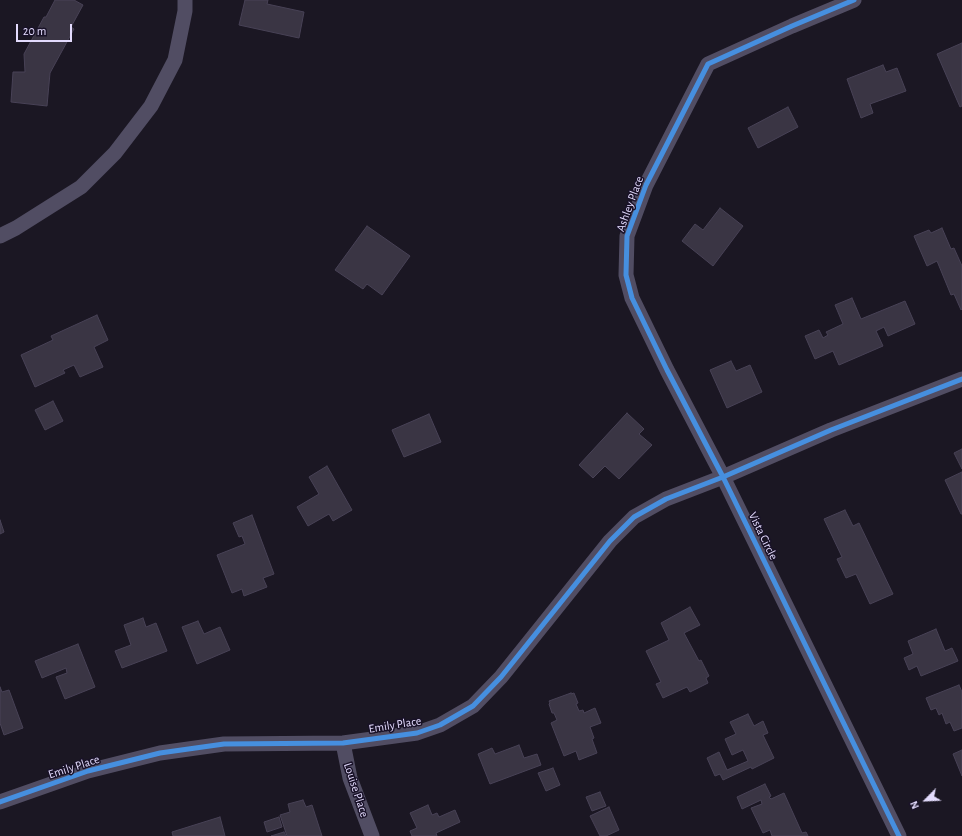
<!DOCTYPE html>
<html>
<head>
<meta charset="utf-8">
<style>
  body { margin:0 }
  #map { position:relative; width:962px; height:836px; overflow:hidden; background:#1b1723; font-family:"Alegreya Sans",sans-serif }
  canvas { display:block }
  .north { position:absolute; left:906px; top:780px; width:40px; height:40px; -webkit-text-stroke:3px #191228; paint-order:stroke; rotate:246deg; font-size:11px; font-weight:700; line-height:16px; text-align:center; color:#e3dbfd }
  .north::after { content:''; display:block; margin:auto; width:14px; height:18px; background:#e3dbfd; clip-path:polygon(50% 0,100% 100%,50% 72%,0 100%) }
  .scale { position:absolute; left:16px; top:24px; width:56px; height:18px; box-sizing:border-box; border:2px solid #e3dbfd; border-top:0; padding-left:5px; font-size:12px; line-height:14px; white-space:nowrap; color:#e3dbfd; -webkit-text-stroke:3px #191228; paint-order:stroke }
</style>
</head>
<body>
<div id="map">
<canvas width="962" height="836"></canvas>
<div class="north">N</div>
<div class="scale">20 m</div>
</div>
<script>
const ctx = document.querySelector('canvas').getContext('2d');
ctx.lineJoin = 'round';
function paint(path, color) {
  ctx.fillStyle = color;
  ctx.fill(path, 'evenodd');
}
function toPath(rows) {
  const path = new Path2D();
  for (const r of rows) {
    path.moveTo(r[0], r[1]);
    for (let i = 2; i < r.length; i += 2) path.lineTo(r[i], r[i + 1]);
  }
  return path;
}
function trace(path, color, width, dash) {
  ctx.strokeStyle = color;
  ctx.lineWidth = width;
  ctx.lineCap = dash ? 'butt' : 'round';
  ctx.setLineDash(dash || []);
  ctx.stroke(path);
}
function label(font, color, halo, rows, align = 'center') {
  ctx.font = font + ' "Alegreya Sans",sans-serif';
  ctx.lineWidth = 3;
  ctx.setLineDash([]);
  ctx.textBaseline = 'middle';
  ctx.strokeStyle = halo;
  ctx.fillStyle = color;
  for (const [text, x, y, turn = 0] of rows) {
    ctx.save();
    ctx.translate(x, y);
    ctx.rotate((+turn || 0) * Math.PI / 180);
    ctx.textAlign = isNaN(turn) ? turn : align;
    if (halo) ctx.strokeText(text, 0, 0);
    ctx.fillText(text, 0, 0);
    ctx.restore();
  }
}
const building = toPath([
  [55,0,74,0,83,5,71,27,74,29,50,73,47,106,11,102,13,72,25,72,24,54,44,17,46,17,55,0],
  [245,0,268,0,267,4,304,12,299,38,239,25,245,0],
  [962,43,962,106,960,107,937,54,962,43],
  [883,65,886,72,897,68,906,91,870,104,873,113,861,118,847,79,883,65],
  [788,107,798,127,758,148,748,128,788,107],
  [720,208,743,226,713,266,682,241,695,224,703,230,720,208],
  [367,226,410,256,382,295,367,284,363,289,335,270,367,226],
  [942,228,951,249,954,248,962,266,962,309,961,310,954,294,951,295,937,261,927,266,914,236,929,230,931,233,942,228],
  [852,298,861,319,905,301,915,324,888,336,884,327,876,331,883,346,839,365,833,351,815,359,805,336,819,330,823,338,828,335,826,332,843,324,835,305,852,298],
  [97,315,108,340,94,347,103,367,80,377,74,365,63,370,65,373,35,387,21,355,53,340,51,336,97,315],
  [731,361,736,371,750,365,762,392,727,408,710,370,731,361],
  [53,401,63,421,45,430,35,410,53,401],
  [627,413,644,429,639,434,652,445,619,479,605,466,593,478,579,465,627,413],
  [429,414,441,442,404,457,392,430,429,414],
  [962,449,962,469,954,453,962,449],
  [327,466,352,510,333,521,329,514,308,526,297,507,319,494,309,477,327,466],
  [962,472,962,514,961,514,945,480,962,472],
  [845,510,853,526,859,523,893,594,870,604,856,574,846,578,837,559,842,557,824,519,845,510],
  [252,515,274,574,263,578,267,587,244,596,242,589,232,593,217,555,245,544,242,536,239,537,233,523,252,515],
  [0,520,4,532,0,534,0,520],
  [690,607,700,625,684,633,699,661,701,660,709,676,706,678,708,683,690,692,687,687,663,698,656,684,661,682,646,651,669,640,661,623,690,607],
  [143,618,146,627,156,623,167,651,122,668,115,651,131,645,124,625,143,618],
  [198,621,204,634,220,627,230,650,197,664,182,627,198,621],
  [936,629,945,651,952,648,958,661,921,676,917,666,909,670,904,658,913,654,908,641,936,629],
  [78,644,95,687,65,699,56,677,67,673,66,668,42,678,35,661,78,644],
  [959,685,962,692,962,728,954,731,950,722,946,724,942,713,939,715,936,708,931,710,926,698,959,685],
  [0,687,2,692,9,690,23,728,4,735,0,723,0,687],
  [571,693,571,694,574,693,578,703,576,704,579,711,583,710,584,713,595,708,601,723,590,727,594,738,592,739,597,753,579,760,576,751,564,756,551,723,557,720,554,713,552,713,549,704,550,703,549,701,571,693],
  [748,714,754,726,763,721,768,733,763,735,774,758,752,769,751,767,723,780,720,774,715,776,707,758,719,752,727,770,748,761,743,750,732,755,725,739,736,734,730,722,748,714],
  [519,745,524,758,537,754,541,765,490,784,478,754,492,748,495,754,519,745],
  [962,750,962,776,953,754,962,750],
  [553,768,560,785,546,791,538,773,553,768],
  [765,784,771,796,769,797,771,799,784,793,802,833,806,832,808,836,772,836,770,830,763,833,751,808,762,804,761,800,742,809,737,797,765,784],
  [600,792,606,806,592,811,586,797,600,792],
  [303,800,306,807,312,805,322,836,287,836,280,815,290,812,288,804,303,800],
  [428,805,432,815,437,813,439,817,455,810,460,822,436,833,437,836,412,836,410,831,417,828,410,813,428,805],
  [609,807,619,830,606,836,600,836,590,816,609,807],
  [220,817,225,836,173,836,172,832,220,817],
  [279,817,282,827,267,832,264,822,279,817],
  [284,832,286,836,271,836,284,832]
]);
const street = toPath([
  [854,0,792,26,708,64,646,185,627,236,626,275,632,298,667,370,723,477,899,836],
  [0,236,16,228,81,187,115,153,151,106,175,60,185,11,185,0],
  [343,743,350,778,372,836],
  [0,802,88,771,160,753,224,744,343,743,417,733,440,725,473,706,501,677,610,541,634,517,666,499,723,477,831,430,962,379]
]);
const cycleway = toPath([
  [854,0,792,26,708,64,646,185,627,236,626,275,632,298,667,370,723,477,899,836],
  [0,802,88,771,160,753,224,744,343,743,417,733,440,725,473,706,501,677,610,541,634,517,666,499,723,477,831,430,962,379]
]);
const streetNames = [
  ["Ashley Place",630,204,-70],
  ["Vista Circle",763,536,64],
  ["Emily Place",395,725,-9],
  ["Emily Place",74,767,-18],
  ["Louise Place",356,790,72]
];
paint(building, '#3a3544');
trace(building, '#484256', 1);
trace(street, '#514d63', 15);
trace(cycleway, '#468fdf', 5);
label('12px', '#e3dbfd', '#191228', streetNames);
</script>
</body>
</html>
